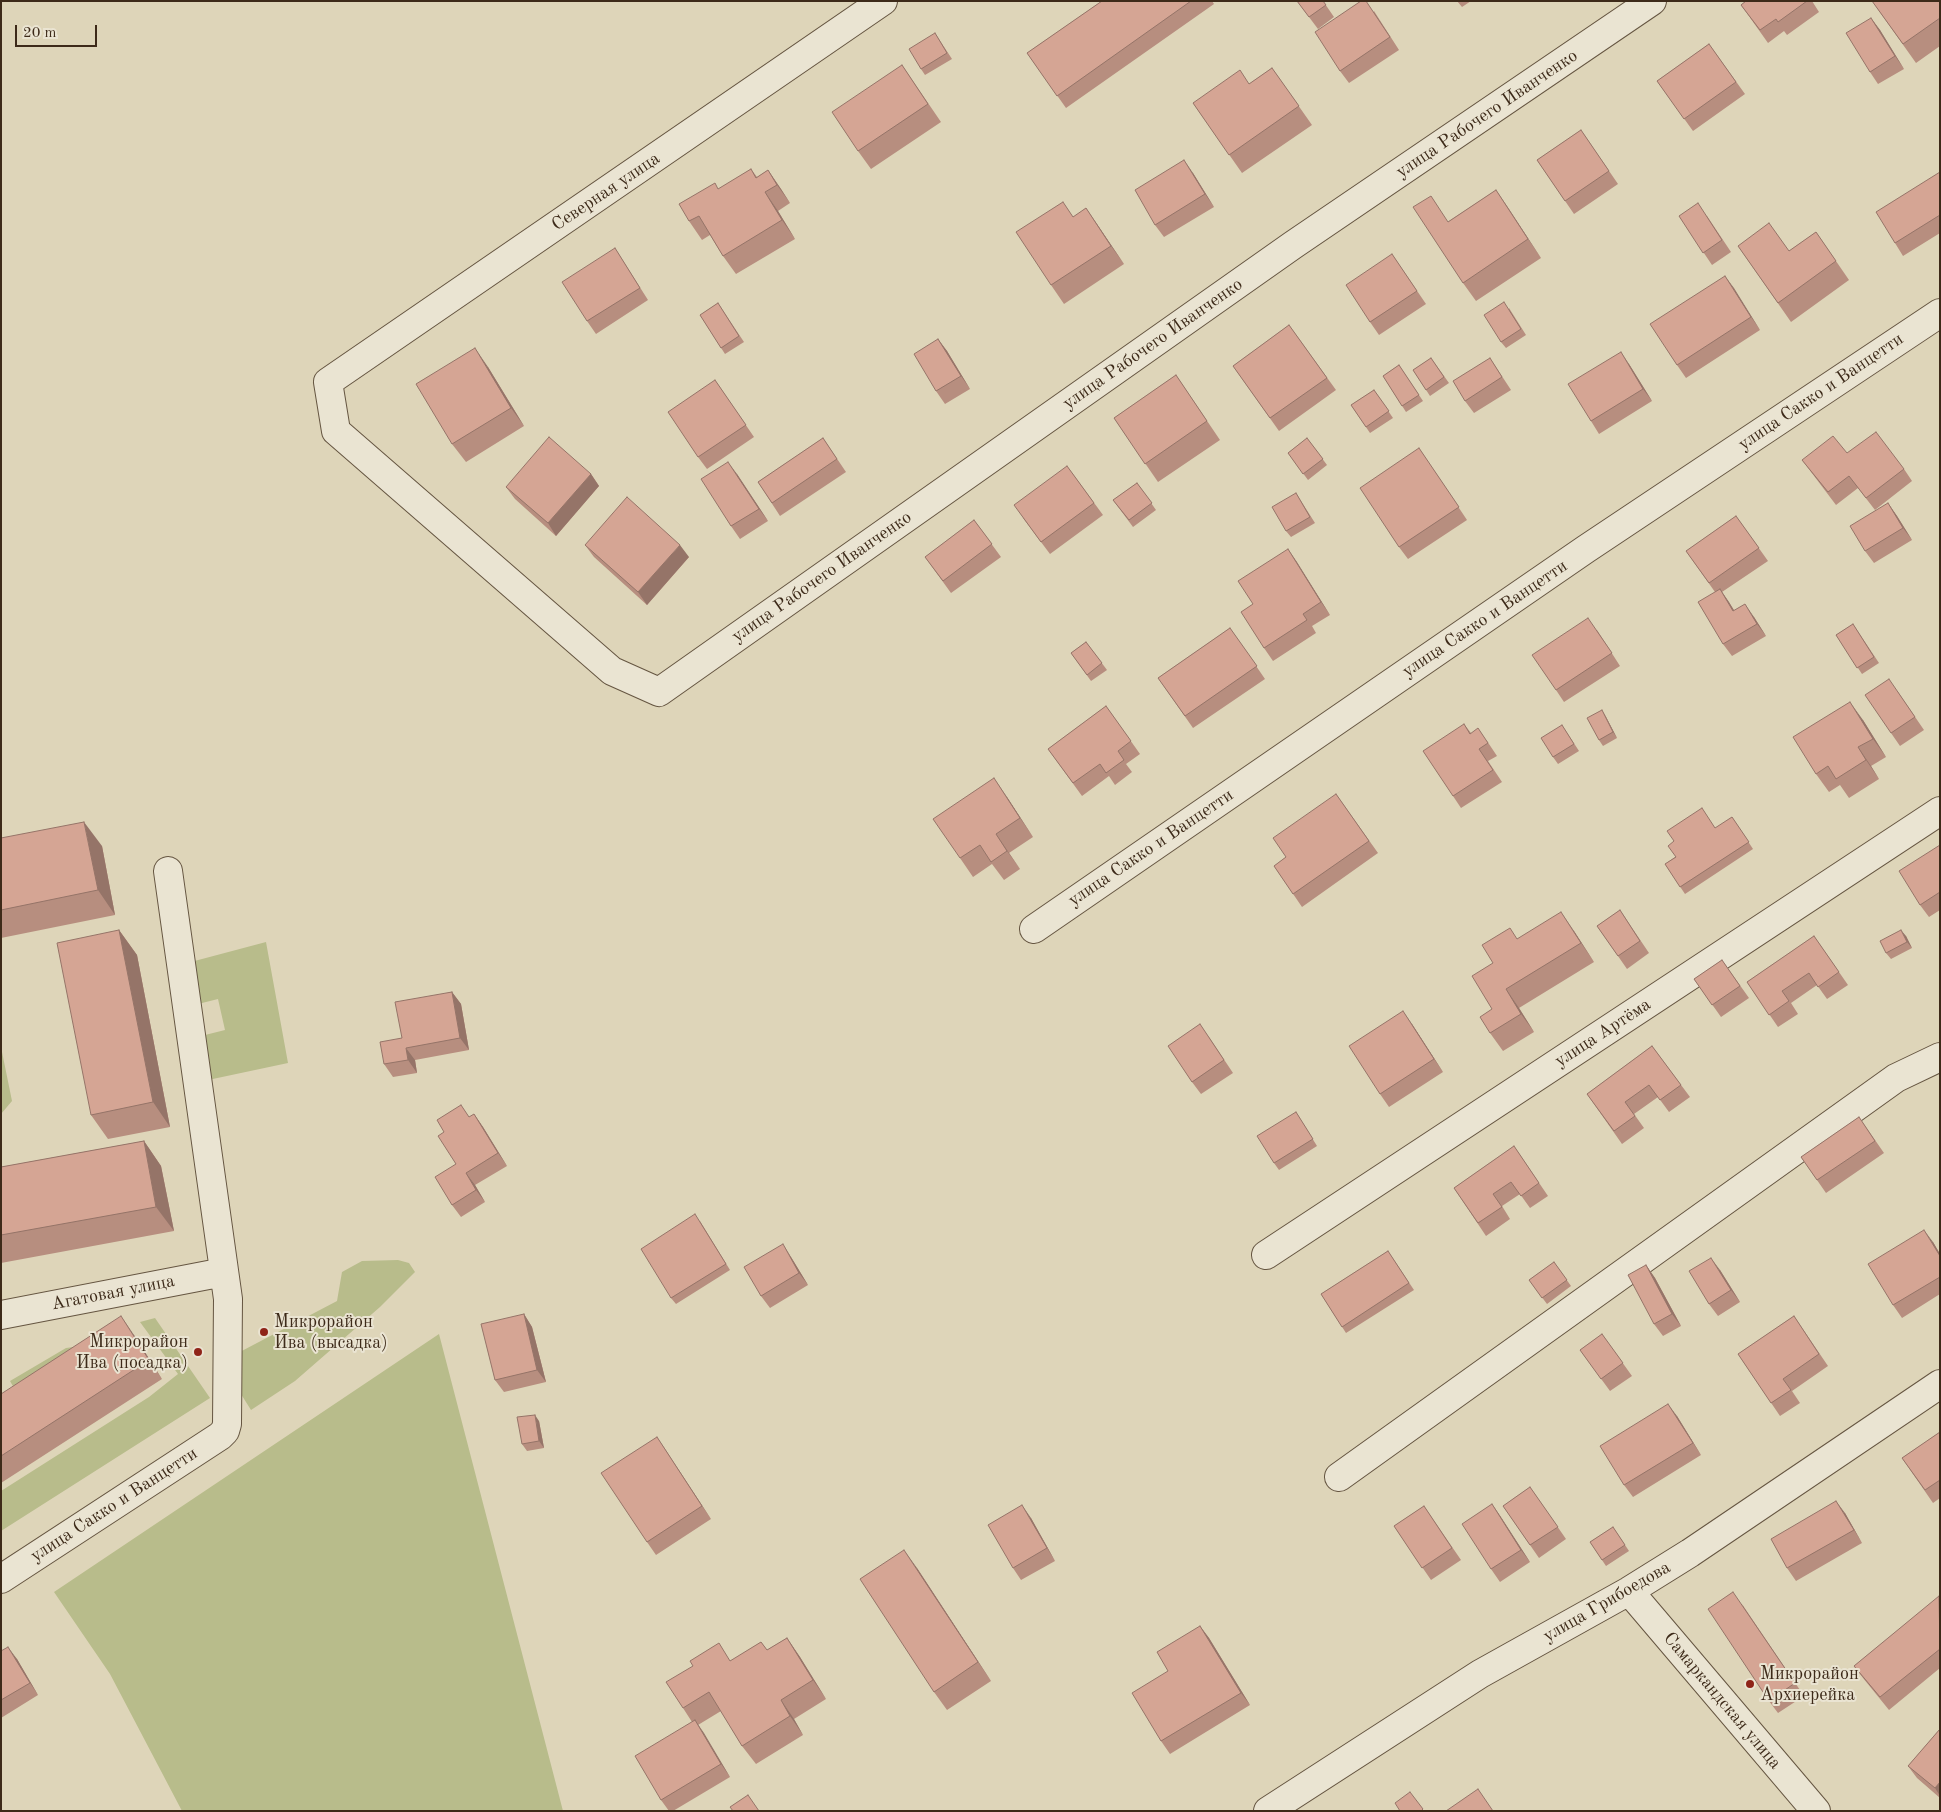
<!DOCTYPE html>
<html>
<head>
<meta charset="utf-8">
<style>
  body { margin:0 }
  #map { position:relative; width:1941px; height:1812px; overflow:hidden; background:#ded5b9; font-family:"Old Standard TT",serif }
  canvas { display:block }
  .frame { position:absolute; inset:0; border:2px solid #3d2a19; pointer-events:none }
  .scale { position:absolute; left:15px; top:25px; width:82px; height:22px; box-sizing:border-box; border:2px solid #3d2a19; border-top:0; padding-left:6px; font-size:15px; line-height:18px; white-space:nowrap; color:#3d2a19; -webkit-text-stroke:4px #eae4d2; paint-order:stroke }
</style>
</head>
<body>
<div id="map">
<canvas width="1941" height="1812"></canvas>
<div class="frame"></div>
<div class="scale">20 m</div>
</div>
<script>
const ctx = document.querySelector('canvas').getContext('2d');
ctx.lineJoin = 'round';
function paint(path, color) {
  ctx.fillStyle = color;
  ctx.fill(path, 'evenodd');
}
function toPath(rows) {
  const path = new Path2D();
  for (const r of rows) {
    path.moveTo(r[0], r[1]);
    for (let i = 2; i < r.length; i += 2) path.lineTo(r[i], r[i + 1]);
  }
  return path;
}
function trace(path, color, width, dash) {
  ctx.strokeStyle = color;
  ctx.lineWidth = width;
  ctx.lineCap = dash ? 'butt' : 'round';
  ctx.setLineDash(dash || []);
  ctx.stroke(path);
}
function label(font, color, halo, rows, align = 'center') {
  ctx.font = font + ' "Old Standard TT",serif';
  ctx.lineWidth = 4;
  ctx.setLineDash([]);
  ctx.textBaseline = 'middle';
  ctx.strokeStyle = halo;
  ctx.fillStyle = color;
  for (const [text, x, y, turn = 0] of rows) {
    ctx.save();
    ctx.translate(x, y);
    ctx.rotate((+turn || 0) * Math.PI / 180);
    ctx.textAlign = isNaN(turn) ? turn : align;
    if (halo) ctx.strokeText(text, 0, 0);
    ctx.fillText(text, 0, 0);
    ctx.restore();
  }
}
const green = toPath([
  [266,942,288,1063,208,1080,201,1036,225,1030,218,999,194,1005,187,963],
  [1,1047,12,1101,1,1114],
  [398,1260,409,1263,415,1272,380,1307,295,1381,251,1410,234,1383,236,1354,337,1301,342,1272,362,1261],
  [155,1318,210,1398,1,1531,1,1491,149,1397,178,1374,140,1322],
  [439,1334,563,1811,182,1811,110,1674,54,1592],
  [81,1346,23,1404,10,1381,66,1348]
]);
const minor = toPath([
  [883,1,328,382,336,431,612,671,659,692,1293,245,1652,1],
  [1034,929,1586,549,1940,313],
  [1266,1255,1940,811],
  [1,1315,224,1272],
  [1339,1477,1896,1078,1940,1057],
  [1,1579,220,1436,225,1431,227,1424,228,1299,168,871]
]);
const tertiary = toPath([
  [1629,1591,1816,1811],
  [1268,1811,1480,1674,1629,1591,1690,1553,1940,1384]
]);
const wall = toPath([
  [1102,1,1212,1,1214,4,1066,108,1027,53],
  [1297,1,1323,1,1334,17,1318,29],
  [1457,1,1471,1,1462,7],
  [1746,1,1812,1,1819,12,1787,35,1784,31,1768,43,1741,5],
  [1872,1,1940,1,1940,46,1916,63],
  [1374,11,1399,50,1349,83,1340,71],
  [1871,18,1880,30,1904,69,1878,84,1870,72],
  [935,33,952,59,925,75,921,69],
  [1709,44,1745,94,1693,131,1657,81],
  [902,65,941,122,871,169,858,151],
  [1272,68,1312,125,1242,173,1193,103,1249,84],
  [1581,130,1618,184,1574,214,1537,160],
  [751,169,757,177,768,170,781,189,790,203,778,211,795,239,736,274,723,256,710,235,702,240,689,221,719,189],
  [1940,172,1940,233,1903,256,1895,243],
  [1193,173,1214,207,1164,237,1155,225],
  [1496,190,1541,258,1476,301,1463,283,1449,221],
  [1086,208,1124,264,1064,304,1051,285,1074,217],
  [1679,216,1707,216,1731,252,1712,265],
  [1816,232,1849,280,1791,322,1738,246,1789,251],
  [615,248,648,300,596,334,587,321],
  [1392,254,1426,304,1379,335,1370,322],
  [1725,276,1760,330,1686,378,1677,365],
  [718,303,744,342,725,354,700,315],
  [1509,308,1526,335,1506,348,1501,342],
  [1289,325,1336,390,1279,431,1233,366],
  [938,339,947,351,970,389,945,404,936,391],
  [1431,358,1449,383,1430,396,1413,370],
  [1490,358,1511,390,1474,413,1465,401],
  [1629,364,1652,401,1599,434,1591,421],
  [1399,365,1423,401,1406,412,1383,376],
  [488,367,524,426,466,462,452,444],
  [1176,375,1220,440,1158,482,1114,418],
  [715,380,754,437,707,469,698,457],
  [1374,390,1393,418,1370,433,1351,405],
  [823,438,846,472,780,516,758,482],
  [1307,438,1327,465,1308,480,1288,453],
  [1419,448,1467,520,1408,559,1399,547],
  [1847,453,1904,469,1912,481,1875,510,1858,488,1836,505,1802,460],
  [1067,466,1103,515,1050,554,1023,518],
  [591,474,599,486,556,536,515,499,506,487],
  [737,474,768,521,740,539,731,526],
  [1137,483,1156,510,1133,527,1113,500],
  [1296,493,1315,523,1291,537,1286,531],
  [1888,503,1897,516,1912,540,1874,563,1865,551],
  [1736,516,1768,561,1722,592,1734,610,1754,617,1766,636,1732,656,1723,644,1715,592,1686,551],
  [974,520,1001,557,951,593,925,557],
  [585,545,689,557,647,605,594,557],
  [1288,549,1330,615,1312,626,1316,633,1273,661,1264,648,1253,604],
  [1853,624,1879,663,1862,674,1836,635],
  [1230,628,1265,679,1193,728,1158,678],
  [1597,630,1620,666,1564,702,1556,690],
  [1086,642,1107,670,1091,681,1071,653],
  [1898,692,1924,730,1900,746,1891,733],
  [1106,706,1140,754,1126,764,1132,772,1115,785,1109,776,1082,796,1048,749],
  [1602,710,1606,717,1617,738,1603,746,1599,740],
  [1863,720,1886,757,1871,766,1879,779,1849,798,1840,785,1829,792,1816,774],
  [1464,724,1471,733,1487,741,1497,756,1488,761,1502,782,1461,808,1453,796],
  [1562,725,1579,751,1558,764,1553,757],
  [1336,794,1378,853,1302,907,1274,866,1286,857],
  [1007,797,1033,837,1009,853,1020,869,1004,880,992,864,973,877,960,858],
  [1732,817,1753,849,1685,894,1665,864],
  [1,838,102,846,115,915,1,938],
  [1940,845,1940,910,1929,917,1920,905],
  [1620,910,1649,953,1627,969,1597,926],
  [119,930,137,955,170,1127,108,1139,91,1115],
  [1574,931,1594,962,1519,1008,1534,1032,1503,1051,1490,1033,1492,1009,1493,963,1518,939],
  [1814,936,1848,985,1827,999,1817,985,1791,1003,1798,1014,1778,1027,1747,982],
  [1906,936,1912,948,1891,959,1886,953],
  [1722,960,1749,998,1721,1017,1694,979],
  [452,992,461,1004,469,1050,415,1060,417,1073,393,1077,384,1064,402,1038],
  [1412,1024,1443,1072,1389,1107,1380,1094],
  [1209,1037,1233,1073,1201,1094,1192,1082],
  [1652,1046,1690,1097,1669,1112,1658,1097,1634,1114,1644,1128,1622,1144,1587,1094],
  [1296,1112,1317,1146,1279,1170,1274,1163],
  [474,1114,483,1127,507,1166,475,1185,485,1202,461,1217,452,1205,456,1164,470,1117],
  [1859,1117,1884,1153,1826,1193,1801,1157],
  [144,1141,161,1166,174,1231,1,1263,1,1167],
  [1514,1146,1548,1196,1530,1208,1520,1194,1502,1206,1510,1219,1486,1236,1454,1188],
  [700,1221,730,1270,676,1304,671,1298],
  [1933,1242,1940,1254,1940,1294,1902,1318,1893,1305],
  [1388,1251,1414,1290,1346,1333,1321,1294],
  [791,1257,808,1285,770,1308,761,1296],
  [1554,1262,1571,1286,1547,1304,1529,1280],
  [1646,1265,1655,1278,1681,1326,1663,1336,1654,1324],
  [1720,1270,1740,1302,1718,1316,1709,1304],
  [524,1314,532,1327,546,1382,504,1392,495,1380],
  [1794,1316,1828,1366,1792,1391,1800,1403,1780,1416,1738,1354],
  [1602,1334,1632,1376,1610,1391,1580,1350],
  [134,1335,162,1379,1,1483,1,1394],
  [1677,1416,1701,1455,1633,1497,1624,1485],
  [539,1421,544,1448,527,1451,522,1444],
  [1940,1432,1940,1498,1933,1503,1902,1458],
  [657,1437,711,1519,656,1555,647,1542],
  [1530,1487,1566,1539,1539,1558,1503,1506],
  [1492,1504,1530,1562,1500,1582,1491,1569],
  [1424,1506,1461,1560,1431,1580,1394,1526],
  [1845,1513,1862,1543,1796,1581,1787,1568],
  [1031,1518,1055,1561,1021,1580,1013,1568],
  [1613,1527,1629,1551,1606,1566,1590,1542],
  [917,1568,991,1681,947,1710,934,1692],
  [1940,1596,1940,1668,1889,1710,1863,1678,1854,1666],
  [1742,1604,1804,1696,1778,1713,1769,1701],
  [1200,1626,1209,1638,1250,1705,1170,1754,1161,1741,1168,1671],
  [787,1638,800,1657,826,1699,794,1719,803,1735,756,1764,742,1746,721,1711,698,1725,730,1777,673,1811,669,1811,661,1800,692,1722,683,1708,731,1661,761,1642,767,1650],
  [1,1651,17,1659,38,1695,1,1718],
  [1940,1729,1940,1798,1917,1778,1908,1766]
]);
const shadedWall = toPath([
  [1871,18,1880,30,1904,69,1895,56],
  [1184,160,1193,173,1214,207,1205,194],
  [768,170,781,189,790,203,777,185],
  [1496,190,1509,209,1541,258,1528,239],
  [765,192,778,211,795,239,782,220],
  [1086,208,1099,227,1124,264,1111,246],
  [1725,276,1734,288,1760,330,1751,317],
  [938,339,947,351,970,389,961,376],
  [475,348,488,367,524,426,511,408],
  [1621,352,1629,364,1652,401,1643,389],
  [728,462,737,474,768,521,759,509],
  [591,474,599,486,556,536,548,523],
  [1888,503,1897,516,1912,540,1903,528],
  [680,545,689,557,647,605,638,592],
  [1288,549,1297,562,1330,615,1321,602],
  [1720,589,1729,602,1742,624,1733,611],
  [1745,604,1754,617,1766,636,1757,624],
  [1850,702,1863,720,1886,757,1873,739],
  [1602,710,1606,717,1617,738,1613,732],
  [1858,747,1871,766,1879,779,1866,760],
  [994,778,1007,797,1033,837,1020,818],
  [84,822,102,846,115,915,98,890],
  [996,834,1009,853,1020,869,1007,851],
  [1561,912,1574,931,1594,962,1581,943],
  [119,930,137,955,170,1127,153,1102],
  [1901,930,1906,936,1912,948,1907,942],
  [1506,989,1519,1008,1534,1032,1521,1014],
  [452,992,461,1004,469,1050,460,1038],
  [1403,1011,1412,1024,1443,1072,1434,1059],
  [406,1048,415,1060,417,1073,408,1060],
  [474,1114,483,1127,507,1166,498,1153],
  [144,1141,161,1166,174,1231,156,1207],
  [466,1173,475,1185,485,1202,476,1190],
  [1924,1230,1933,1242,1940,1254,1940,1256],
  [783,1244,791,1257,808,1285,799,1273],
  [1711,1258,1720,1270,1740,1302,1731,1290],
  [1646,1265,1655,1278,1681,1326,1672,1314],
  [524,1314,532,1327,546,1382,537,1370],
  [121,1316,134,1335,162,1379,149,1360],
  [1668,1404,1677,1416,1701,1455,1693,1443],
  [535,1415,539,1421,544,1448,539,1441],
  [657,1437,665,1449,711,1519,702,1506],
  [1836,1501,1845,1513,1862,1543,1854,1530],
  [1492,1504,1501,1517,1530,1562,1521,1550],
  [1022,1505,1031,1518,1055,1561,1047,1548],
  [904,1550,917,1568,991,1681,978,1662],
  [1200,1626,1209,1638,1250,1705,1241,1693],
  [787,1638,800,1657,826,1699,813,1680],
  [8,1647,17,1659,38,1695,30,1683],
  [781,1700,794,1719,803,1735,790,1716],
  [695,1720,704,1733,730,1777,721,1764],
  [1940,1782,1940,1796,1935,1788]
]);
const building = toPath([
  [1102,1,1191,1,1057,96,1027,53,1102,1],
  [1297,1,1323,1,1326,5,1309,17,1297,1],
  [1361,1,1366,1,1390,37,1340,71,1315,32,1361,1],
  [1746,1,1807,1,1778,22,1776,19,1760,30,1741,5,1746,1],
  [1872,1,1940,1,1940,18,1903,44,1872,1],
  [1871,18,1895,56,1870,72,1846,33,1871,18],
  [935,33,947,53,921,69,909,49,935,33],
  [1709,44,1736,82,1684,119,1657,81,1709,44],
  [902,65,928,104,858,151,832,112,902,65],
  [1272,68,1299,106,1229,155,1193,103,1240,70,1249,84,1272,68],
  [1581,130,1609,171,1565,201,1537,160,1581,130],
  [1184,160,1205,194,1155,225,1135,190,1184,160],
  [751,169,756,178,768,170,777,185,765,192,782,220,723,256,699,216,689,221,679,204,715,183,718,189,751,169],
  [1940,172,1940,215,1895,243,1876,212,1940,172],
  [1496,190,1528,239,1463,283,1413,207,1431,196,1448,222,1496,190],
  [1063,202,1073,217,1086,208,1111,246,1051,285,1016,232,1063,202],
  [1698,203,1722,240,1703,253,1679,216,1698,203],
  [1769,223,1789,251,1816,232,1836,261,1778,303,1738,246,1769,223],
  [615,248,640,288,587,321,562,282,615,248],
  [1392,254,1417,291,1370,322,1346,285,1392,254],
  [1725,276,1751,317,1677,365,1650,324,1725,276],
  [1504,302,1521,329,1501,342,1484,315,1504,302],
  [718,303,739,336,721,348,700,315,718,303],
  [1289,325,1327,378,1270,418,1233,366,1289,325],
  [938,339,961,376,936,391,914,354,938,339],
  [475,348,511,408,452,444,416,384,475,348],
  [1621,352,1643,389,1591,421,1568,384,1621,352],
  [1431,358,1444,377,1426,390,1413,370,1431,358],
  [1490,358,1502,377,1465,401,1453,381,1490,358],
  [1399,365,1419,395,1402,406,1383,376,1399,365],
  [1176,375,1207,421,1145,464,1114,418,1176,375],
  [715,380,746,425,698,457,668,412,715,380],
  [1374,390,1389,411,1366,427,1351,405,1374,390],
  [1876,432,1904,469,1866,498,1849,476,1828,492,1802,460,1833,436,1847,453,1876,432],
  [549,437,591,474,548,523,506,487,549,437],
  [823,438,837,459,772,503,758,482,823,438],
  [1307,438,1323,459,1303,474,1288,453,1307,438],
  [1419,448,1459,507,1399,547,1360,488,1419,448],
  [728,462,759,509,731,526,701,479,728,462],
  [1067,466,1094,503,1041,542,1014,505,1067,466],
  [1137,483,1152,503,1129,520,1113,500,1137,483],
  [1296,493,1310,517,1286,531,1272,507,1296,493],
  [627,497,680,545,638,592,585,545,627,497],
  [1888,503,1903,528,1865,551,1850,526,1888,503],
  [1736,516,1759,548,1709,583,1686,551,1736,516],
  [974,520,992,544,943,581,925,557,974,520],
  [1288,549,1321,602,1303,614,1307,620,1264,648,1241,612,1253,604,1238,581,1288,549],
  [1720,589,1733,611,1745,604,1757,624,1723,644,1698,602,1720,589],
  [1588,618,1612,653,1556,690,1532,655,1588,618],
  [1853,624,1874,657,1857,668,1836,635,1853,624],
  [1230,628,1257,666,1185,716,1158,678,1230,628],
  [1086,642,1102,663,1087,675,1071,653,1086,642],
  [1889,679,1915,717,1891,733,1865,695,1889,679],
  [1850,702,1873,739,1858,747,1866,760,1836,779,1828,766,1816,774,1793,737,1850,702],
  [1106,706,1131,741,1118,751,1124,760,1106,773,1100,764,1073,783,1048,749,1106,706],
  [1602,710,1613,732,1599,740,1587,718,1602,710],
  [1464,724,1470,734,1478,728,1488,743,1479,749,1493,770,1453,796,1423,751,1464,724],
  [1562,725,1574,744,1553,757,1541,738,1562,725],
  [994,778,1020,818,996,834,1007,851,991,862,980,845,960,858,933,819,994,778],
  [1336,794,1369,841,1293,894,1274,866,1286,857,1273,838,1336,794],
  [1702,808,1715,828,1732,817,1749,842,1680,887,1665,864,1676,857,1668,846,1674,841,1667,831,1702,808],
  [84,822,98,890,1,910,1,838,84,822],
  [1940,845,1940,892,1920,905,1899,871,1940,845],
  [1620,910,1640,941,1618,956,1597,926,1620,910],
  [1561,912,1581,943,1506,989,1521,1014,1490,1033,1480,1017,1492,1009,1472,976,1493,963,1482,945,1510,928,1517,939,1561,912],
  [119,930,153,1102,91,1115,57,943,119,930],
  [1901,930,1907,942,1886,953,1880,941,1901,930],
  [1814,936,1839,972,1818,987,1809,973,1782,991,1789,1001,1769,1015,1747,982,1814,936],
  [1722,960,1740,986,1712,1005,1694,979,1722,960],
  [452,992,460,1038,406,1048,408,1060,384,1064,380,1042,402,1038,395,1002,452,992],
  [1403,1011,1434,1059,1380,1094,1349,1046,1403,1011],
  [1200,1024,1224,1060,1192,1082,1168,1046,1200,1024],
  [1652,1046,1681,1085,1660,1100,1649,1085,1625,1102,1635,1116,1614,1131,1587,1094,1652,1046],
  [461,1105,469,1117,474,1114,498,1153,466,1173,476,1190,452,1205,435,1177,456,1164,438,1136,444,1132,437,1120,461,1105],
  [1296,1112,1313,1139,1274,1163,1257,1136,1296,1112],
  [1859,1117,1875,1141,1817,1180,1801,1157,1859,1117],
  [144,1141,156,1207,1,1235,1,1167,144,1141],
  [1514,1146,1539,1183,1521,1196,1511,1182,1493,1194,1502,1207,1478,1223,1454,1188,1514,1146],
  [695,1214,726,1264,671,1298,641,1249,695,1214],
  [1924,1230,1940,1256,1940,1277,1893,1305,1868,1264,1924,1230],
  [783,1244,799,1273,761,1296,744,1267,783,1244],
  [1388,1251,1409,1283,1342,1327,1321,1294,1388,1251],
  [1711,1258,1731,1290,1709,1304,1689,1271,1711,1258],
  [1554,1262,1567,1280,1542,1298,1529,1280,1554,1262],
  [1646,1265,1672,1314,1654,1324,1628,1275,1646,1265],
  [524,1314,537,1370,495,1380,481,1324,524,1314],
  [121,1316,149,1360,1,1456,1,1394,121,1316],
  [1794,1316,1819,1354,1783,1379,1791,1390,1771,1403,1738,1354,1794,1316],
  [1602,1334,1623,1363,1601,1379,1580,1350,1602,1334],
  [1668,1404,1693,1443,1624,1485,1600,1446,1668,1404],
  [535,1415,539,1441,522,1444,517,1417,535,1415],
  [1940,1432,1940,1480,1925,1490,1902,1458,1940,1432],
  [657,1437,702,1506,647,1542,601,1473,657,1437],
  [1530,1487,1558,1527,1530,1545,1503,1506,1530,1487],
  [1836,1501,1854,1530,1787,1568,1771,1539,1836,1501],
  [1492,1504,1521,1550,1491,1569,1462,1524,1492,1504],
  [1022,1505,1047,1548,1013,1568,988,1525,1022,1505],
  [1424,1506,1452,1548,1422,1568,1394,1526,1424,1506],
  [1613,1527,1625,1545,1602,1560,1590,1542,1613,1527],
  [904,1550,978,1662,934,1692,860,1579,904,1550],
  [1733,1592,1795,1683,1769,1701,1708,1609,1733,1592],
  [1939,1596,1940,1649,1880,1697,1854,1666,1939,1596],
  [1200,1626,1241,1693,1161,1741,1132,1693,1168,1671,1157,1652,1200,1626],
  [787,1638,813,1680,781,1700,790,1716,742,1746,709,1692,683,1708,666,1682,693,1666,690,1661,719,1643,730,1661,761,1642,767,1650,787,1638],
  [8,1647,30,1683,1,1700,1,1651,8,1647],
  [695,1720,721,1764,661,1800,635,1756,695,1720],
  [1940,1729,1940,1782,1935,1788,1908,1766,1940,1729],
  [1478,1789,1493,1811,1446,1811,1478,1789],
  [1410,1792,1423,1809,1421,1811,1400,1811,1395,1803,1410,1792],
  [748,1795,759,1811,733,1811,730,1807,748,1795]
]);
const markers = [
  [264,1332,5,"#8f2418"],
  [198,1352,5,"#8f2418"],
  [1750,1684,5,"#8f2418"]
];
const streetNames = [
  ["улица Рабочего Иванченко",1487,114,-34],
  ["Северная улица",606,192,-34],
  ["улица Рабочего Иванченко",1153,344,-35],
  ["улица Сакко и Ванцетти",1821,392,-34],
  ["улица Рабочего Иванченко",822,577,-35],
  ["улица Сакко и Ванцетти",1485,619,-34],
  ["улица Сакко и Ванцетти",1151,848,-34],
  ["улица Артёма",1603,1033,-33],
  ["Агатовая улица",113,1293,-11],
  ["улица Сакко и Ванцетти",114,1505,-33],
  ["улица Грибоедова",1607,1602,-30],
  ["Самаркандская улица",1722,1701,50]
];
const poiNames = [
  ["Микрорайон",274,1322],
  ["Ива (высадка)",274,1343],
  ["Микрорайон",188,1342,"right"],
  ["Ива (посадка)",188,1363,"right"],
  ["Микрорайон",1760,1674],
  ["Архиерейка",1760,1695]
];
paint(green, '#b8bc8b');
trace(minor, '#655541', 30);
trace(tertiary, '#655541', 30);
trace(minor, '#eae4d2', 28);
trace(tertiary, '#eae4d2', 28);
paint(wall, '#b78e7f');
paint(shadedWall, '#957468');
paint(building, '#d5a594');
trace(building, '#957468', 1);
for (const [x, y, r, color] of markers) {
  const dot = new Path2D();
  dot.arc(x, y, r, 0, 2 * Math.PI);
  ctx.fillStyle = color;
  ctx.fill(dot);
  trace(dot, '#eae4d2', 2);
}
label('18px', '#3d2a19', '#eae4d2', streetNames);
label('18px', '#3d2a19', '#eae4d2', poiNames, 'left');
</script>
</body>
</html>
